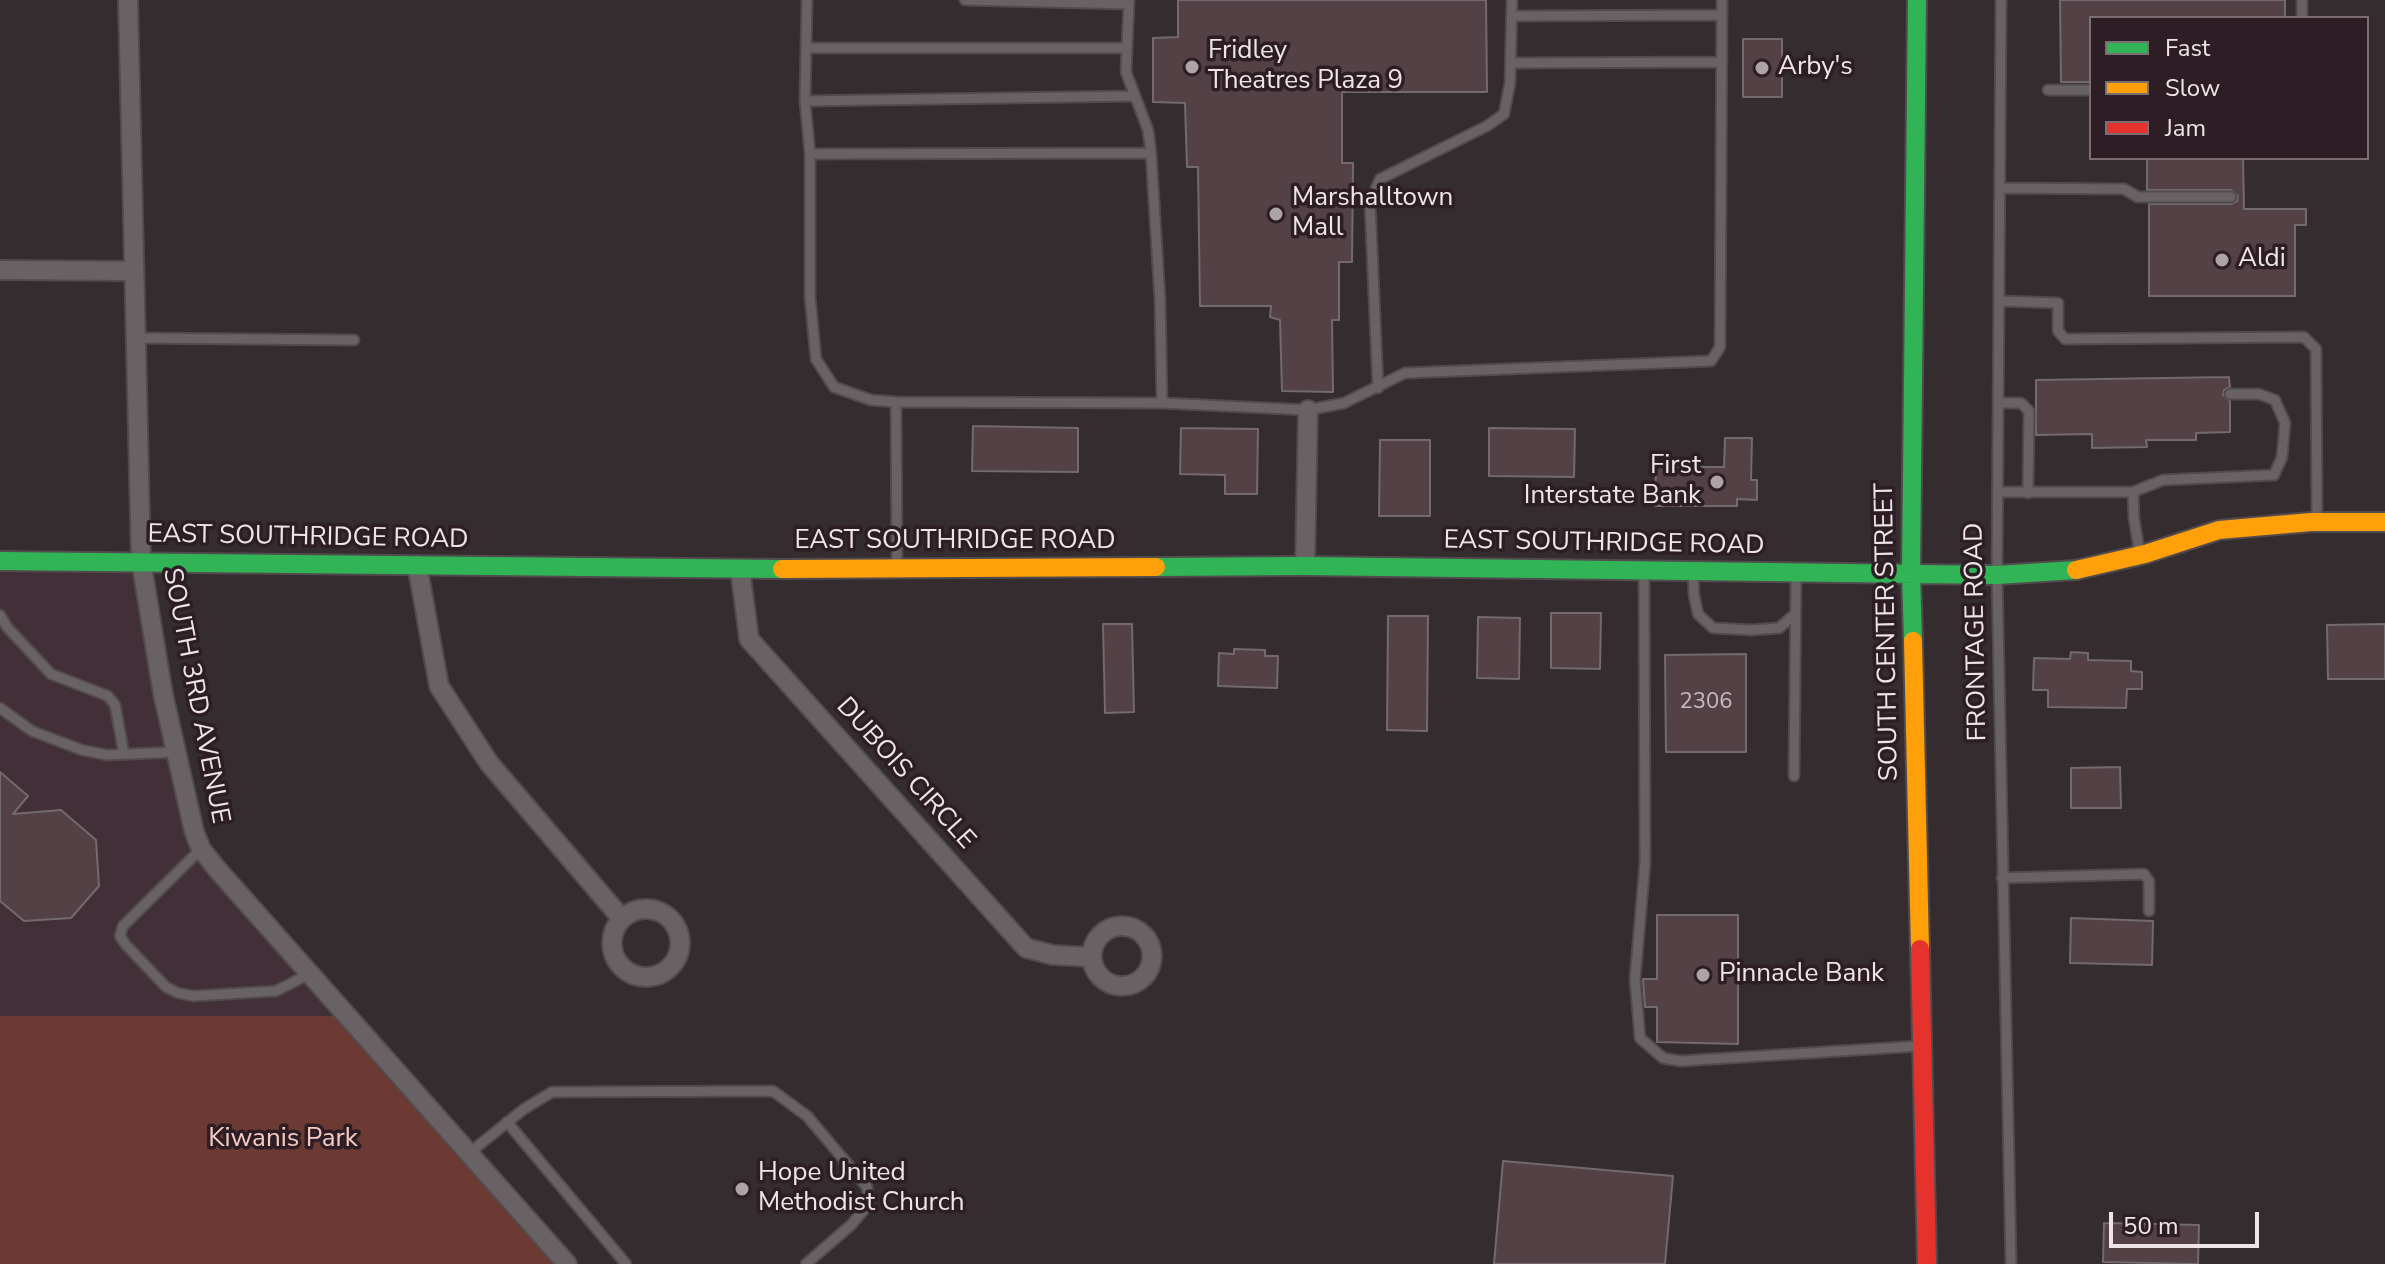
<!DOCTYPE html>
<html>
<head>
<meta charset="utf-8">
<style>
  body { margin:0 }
  #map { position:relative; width:2385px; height:1264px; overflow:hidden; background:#342c2f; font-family:"Nunito Sans",sans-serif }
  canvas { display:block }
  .legend { position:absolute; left:2089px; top:16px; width:280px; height:144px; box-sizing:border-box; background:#2c1e24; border:2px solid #7a6e73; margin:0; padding:10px 14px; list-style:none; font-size:24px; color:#efe5e9 }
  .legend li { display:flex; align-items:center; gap:16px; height:40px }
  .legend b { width:40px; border:2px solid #7a6e73 }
  .scale { position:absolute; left:2109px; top:1212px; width:150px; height:36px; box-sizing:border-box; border:4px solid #efe5e9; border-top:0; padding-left:10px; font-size:24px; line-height:28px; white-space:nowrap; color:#efe5e9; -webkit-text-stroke:6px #2c1e24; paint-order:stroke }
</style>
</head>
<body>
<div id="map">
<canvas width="2385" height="1264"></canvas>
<ul class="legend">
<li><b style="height:10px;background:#30b455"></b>Fast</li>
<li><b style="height:10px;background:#ff9f0a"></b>Slow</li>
<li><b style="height:10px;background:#e5322d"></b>Jam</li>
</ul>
<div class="scale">50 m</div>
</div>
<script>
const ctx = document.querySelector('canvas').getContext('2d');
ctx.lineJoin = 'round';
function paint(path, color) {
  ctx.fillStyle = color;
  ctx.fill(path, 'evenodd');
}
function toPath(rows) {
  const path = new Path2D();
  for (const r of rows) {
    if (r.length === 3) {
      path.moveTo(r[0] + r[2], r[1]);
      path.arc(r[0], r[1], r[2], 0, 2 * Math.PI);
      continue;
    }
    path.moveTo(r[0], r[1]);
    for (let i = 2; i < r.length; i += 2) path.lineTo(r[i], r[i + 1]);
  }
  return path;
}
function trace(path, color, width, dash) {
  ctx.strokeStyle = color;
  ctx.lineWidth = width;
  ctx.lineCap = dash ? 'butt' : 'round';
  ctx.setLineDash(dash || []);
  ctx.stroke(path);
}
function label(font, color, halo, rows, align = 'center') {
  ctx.font = font + ' "Nunito Sans",sans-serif';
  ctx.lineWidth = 7;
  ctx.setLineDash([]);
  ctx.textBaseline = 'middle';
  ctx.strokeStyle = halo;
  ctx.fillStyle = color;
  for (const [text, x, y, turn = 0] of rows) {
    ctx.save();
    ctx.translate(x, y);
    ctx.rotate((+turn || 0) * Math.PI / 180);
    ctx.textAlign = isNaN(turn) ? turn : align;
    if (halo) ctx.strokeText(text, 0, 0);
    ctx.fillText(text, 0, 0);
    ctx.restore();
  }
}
const built = toPath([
  [0,561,141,561,194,831,346,1016,0,1016]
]);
const green = toPath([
  [0,1016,346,1016,567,1264,0,1264]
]);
const building = toPath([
  [1178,0,1486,0,1487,92,1342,92,1342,163,1353,163,1352,262,1339,262,1339,320,1332,320,1333,392,1282,391,1280,320,1270,317,1271,306,1200,306,1198,167,1187,167,1185,103,1153,102,1153,38,1178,37,1178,0],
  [2060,0,2285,0,2285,18,2091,18,2091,82,2061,82,2060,0],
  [1743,39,1782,39,1782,97,1743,97,1743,39],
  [2147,158,2243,158,2244,209,2306,209,2306,225,2295,225,2295,296,2149,296,2149,204,2231,204,2237,201,2238,196,2231,190,2147,190,2147,158],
  [2229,377,2230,387,2224,390,2223,395,2230,401,2230,432,2196,433,2196,440,2146,440,2147,447,2092,448,2092,434,2036,435,2036,380,2229,377],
  [973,426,1078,428,1078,472,972,471,973,426],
  [1181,428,1258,429,1257,494,1225,494,1225,475,1180,474,1181,428],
  [1489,428,1575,429,1574,477,1489,476,1489,428],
  [1725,438,1752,438,1751,480,1757,480,1757,500,1737,499,1737,506,1655,506,1656,467,1724,467,1725,438],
  [1380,440,1430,440,1430,516,1379,516,1380,440],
  [1551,613,1601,613,1600,669,1551,668,1551,613],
  [1388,616,1428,616,1427,731,1387,730,1388,616],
  [1478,617,1520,618,1519,679,1477,678,1478,617],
  [1103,624,1132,624,1134,712,1105,713,1103,624],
  [2385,624,2385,679,2328,679,2327,625,2385,624],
  [1234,649,1265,650,1265,656,1278,656,1277,688,1218,686,1219,653,1234,654,1234,649],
  [2071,652,2088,653,2088,660,2131,661,2131,671,2142,672,2142,689,2127,689,2126,708,2048,707,2048,690,2033,690,2034,658,2070,659,2071,652],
  [1746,654,1746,752,1666,752,1665,655,1746,654],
  [2120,767,2121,808,2071,808,2071,768,2120,767],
  [0,772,28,796,13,814,61,810,96,840,99,886,71,918,24,921,0,901,0,772],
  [1657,915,1738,915,1738,1044,1657,1042,1657,1007,1645,1007,1643,979,1657,979,1657,915],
  [2071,918,2153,921,2152,965,2070,963,2071,918],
  [1503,1161,1673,1176,1665,1264,1494,1264,1503,1161],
  [2104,1223,2199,1225,2198,1264,2103,1262,2104,1223]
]);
const lane = toPath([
  [807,0,805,101,810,154,810,297,816,359,834,387,871,400,896,402],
  [965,0,1129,4],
  [1129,0,1126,72,1148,130,1151,153,1160,300,1162,403,1308,410,1344,403,1405,373,1711,361,1720,347,1722,0],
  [2001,0,1997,575,2011,1264],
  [2302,0,2302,18],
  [1512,16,1722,15],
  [806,48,1127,48],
  [1511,63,1722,62],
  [2048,90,2091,90],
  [805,101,1135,96],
  [810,154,1151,153],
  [2000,188,2124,189,2138,197,2231,197],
  [1999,301,2058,303,2058,331,2065,339,2304,337,2316,349,2317,520],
  [136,338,354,340],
  [1378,388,1370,203,1380,179,1487,126,1504,114,1510,83,1512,0],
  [1998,403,2021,403,2029,411,2028,493],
  [1998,492,2133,492,2134,519,2140,555],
  [2133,492,2163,480,2274,475,2282,457,2285,423,2275,400,2259,394,2230,394],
  [897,568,896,402,1162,403],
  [1693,572,1694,595,1698,614,1713,628,1752,630,1779,628,1794,615],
  [1644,574,1645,863,1635,979,1640,1038,1663,1058,1680,1061,1920,1046],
  [0,615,7,627,51,674,108,696,115,705,124,754],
  [0,708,32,731,82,750,107,755,176,752],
  [1794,776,1796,576],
  [201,849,123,926,120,936,126,945,166,987,178,993,193,996,276,991,309,974],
  [2002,878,2144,874,2149,881,2149,911],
  [507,1122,626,1264],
  [468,1154,524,1109,552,1092,773,1091,807,1116,867,1187,869,1204,851,1225,806,1264]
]);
const street = toPath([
  [128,0,141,561,163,694,194,831,201,849,217,869,567,1264],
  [0,270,134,271],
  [417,565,439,686,489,763,622,919],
  [1305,566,1308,410],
  [740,569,749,639,1026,948,1053,955,1091,957],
  [646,943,34],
  [1122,956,30]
]);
const fast = toPath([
  [0,561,782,569],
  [1156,567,1305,566,1997,575,2076,570],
  [1913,641,1911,574,1917,0]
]);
const slow = toPath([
  [782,569,1156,567],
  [2076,570,2145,554,2219,530,2311,522,2385,522],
  [1913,641,1920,949]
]);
const jam = toPath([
  [1920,949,1927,1264]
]);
const markers = [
  [1192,67,8,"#aea4a8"],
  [1762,68,8,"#aea4a8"],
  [1276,214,8,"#aea4a8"],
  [2222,260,8,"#aea4a8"],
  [1717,482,8,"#aea4a8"],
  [1703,975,8,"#aea4a8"],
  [742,1189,8,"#aea4a8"]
];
const numberNames = [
  ["2306",1706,703]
];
const poiNames = [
  ["Fridley",1208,52],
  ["Theatres Plaza 9",1208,82],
  ["Arby's",1778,68],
  ["Marshalltown",1292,199],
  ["Mall",1292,229],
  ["Aldi",2238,260],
  ["First",1701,467,"right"],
  ["Interstate Bank",1701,497,"right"],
  ["Pinnacle Bank",1719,975],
  ["Hope United",758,1174],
  ["Methodist Church",758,1204]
];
const streetNames = [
  ["EAST SOUTHRIDGE ROAD",308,538,1],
  ["EAST SOUTHRIDGE ROAD",955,542],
  ["EAST SOUTHRIDGE ROAD",1604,544,1],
  ["SOUTH CENTER STREET",1888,632,-91],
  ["FRONTAGE ROAD",1977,632,-91],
  ["SOUTH 3RD AVENUE",195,696,79],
  ["DUBOIS CIRCLE",905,774,48]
];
const parkNames = [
  ["Kiwanis Park",283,1140]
];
paint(built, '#432f37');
paint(green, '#6c3a32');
paint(building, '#534146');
trace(building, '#726a6c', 2);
trace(lane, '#514b4e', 13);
trace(street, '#514b4e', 22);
trace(fast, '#514b4e', 22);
trace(slow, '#514b4e', 22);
trace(jam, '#514b4e', 22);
trace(lane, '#686265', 9);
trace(street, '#686265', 18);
trace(fast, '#30b455', 18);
trace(slow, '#ff9f0a', 18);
trace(jam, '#e5322d', 18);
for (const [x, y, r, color] of markers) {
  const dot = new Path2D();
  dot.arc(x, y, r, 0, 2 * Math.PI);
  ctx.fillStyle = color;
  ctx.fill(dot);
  trace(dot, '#2c1e24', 3);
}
label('22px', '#c8bcc0', null, numberNames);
label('26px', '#efe5e9', '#2c1e24', poiNames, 'left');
label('26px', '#efe5e9', '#2c1e24', streetNames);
label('26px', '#f7cbc3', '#2c1e24', parkNames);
</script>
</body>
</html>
